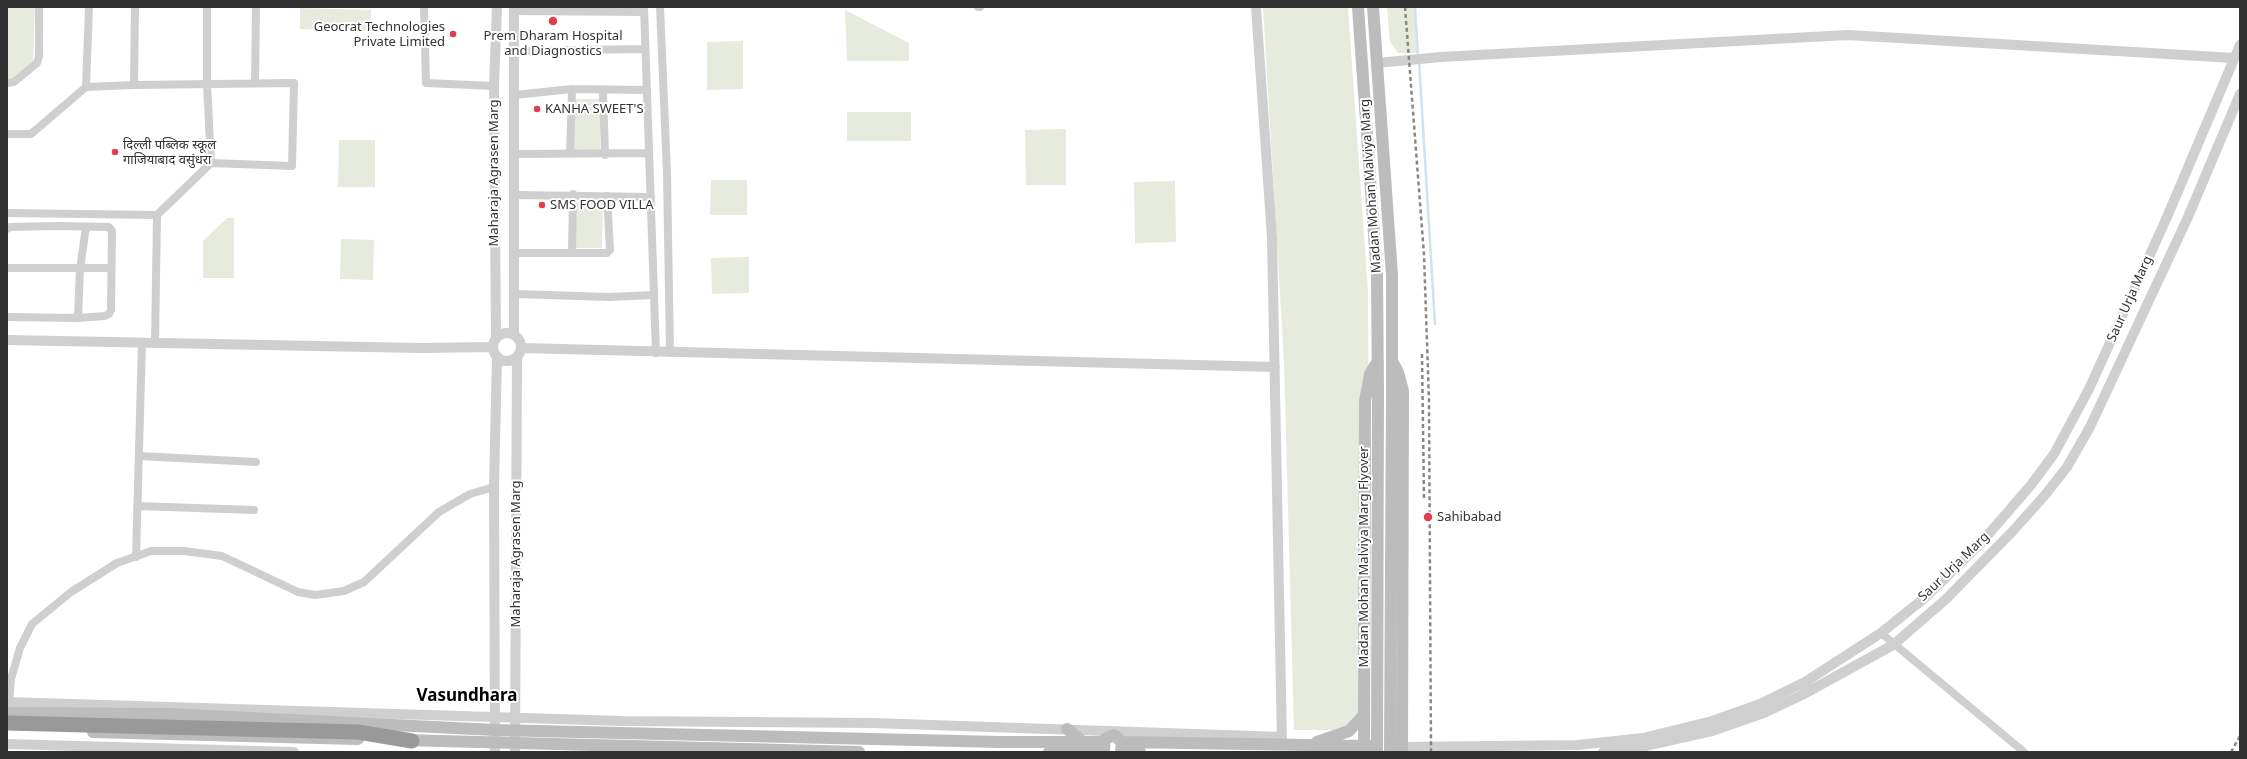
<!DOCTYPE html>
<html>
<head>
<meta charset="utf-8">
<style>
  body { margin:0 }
  #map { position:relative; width:2247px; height:759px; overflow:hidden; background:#fff; font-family:"Noto Sans",sans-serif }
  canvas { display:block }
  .frame { position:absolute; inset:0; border:8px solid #323232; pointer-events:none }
</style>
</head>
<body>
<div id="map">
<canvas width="2247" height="759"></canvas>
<div class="frame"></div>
</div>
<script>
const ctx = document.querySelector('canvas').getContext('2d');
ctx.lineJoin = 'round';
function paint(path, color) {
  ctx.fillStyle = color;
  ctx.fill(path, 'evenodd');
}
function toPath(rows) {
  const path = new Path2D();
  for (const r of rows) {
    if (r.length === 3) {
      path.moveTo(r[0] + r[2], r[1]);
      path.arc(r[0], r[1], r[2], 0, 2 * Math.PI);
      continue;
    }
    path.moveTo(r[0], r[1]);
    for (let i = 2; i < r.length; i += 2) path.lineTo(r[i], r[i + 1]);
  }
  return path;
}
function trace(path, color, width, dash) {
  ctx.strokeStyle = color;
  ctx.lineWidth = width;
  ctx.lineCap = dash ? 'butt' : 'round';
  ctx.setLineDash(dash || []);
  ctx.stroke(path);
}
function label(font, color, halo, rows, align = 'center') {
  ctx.font = font + ' "Noto Sans","Noto Sans Devanagari",sans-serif';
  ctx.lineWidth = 4;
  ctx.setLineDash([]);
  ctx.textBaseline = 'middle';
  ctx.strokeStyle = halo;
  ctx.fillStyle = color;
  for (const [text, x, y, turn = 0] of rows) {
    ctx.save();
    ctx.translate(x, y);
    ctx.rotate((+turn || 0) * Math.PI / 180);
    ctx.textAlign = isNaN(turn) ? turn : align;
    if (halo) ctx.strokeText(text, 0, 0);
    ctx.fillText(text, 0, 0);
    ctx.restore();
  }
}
const green = toPath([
  [7,7,35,7,33,63,8,81],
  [1263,7,1348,7,1368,292,1370,687,1361,712,1351,725,1334,730,1294,730,1284,363],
  [1387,7,1414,7,1417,53,1398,53,1390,42],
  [300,8,371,10,371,31,300,29],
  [845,10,909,43,909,61,847,61],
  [743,41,743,89,707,90,707,42],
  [573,99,600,99,600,154,573,154],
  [847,112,911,112,911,141,847,141],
  [1066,129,1066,185,1026,185,1025,130],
  [339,140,375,140,375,187,338,187],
  [711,180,747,180,747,215,710,215],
  [1175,181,1176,242,1135,243,1134,182],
  [574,202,603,203,602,248,573,248],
  [227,218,234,218,234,278,203,278,203,241],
  [341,239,374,240,373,280,340,279],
  [749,257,749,293,712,294,711,258]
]);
const stream = toPath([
  [1415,7,1418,56],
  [1419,61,1435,324]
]);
const minor = toPath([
  [207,7,207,84,211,163],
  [424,7,426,83,494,86],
  [644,7,656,353],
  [660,7,667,173,670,353],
  [978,7,980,7],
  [514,11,644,12],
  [514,51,645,49],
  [7,83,14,82,37,63,39,56,39,7],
  [255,83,256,7],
  [134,85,135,7],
  [86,87,89,7],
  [603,91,605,155],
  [514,95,572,89,647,90],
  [7,134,31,134,86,87,134,85,294,83,292,166,211,163,157,215,7,213],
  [516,154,649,153],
  [570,154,572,89],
  [515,195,651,197],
  [7,229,10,227,58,226,109,227,112,231,111,310,109,314,105,316,78,318,7,317],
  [515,253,607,253,610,250,607,196],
  [572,253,573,194],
  [7,268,110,268],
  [515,294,609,297,654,295],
  [78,318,80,269,86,227],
  [155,344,157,215],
  [139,456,256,462],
  [137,506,254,510],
  [136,557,142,343],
  [1881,633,2024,752],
  [9,702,11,679,20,648,32,624,71,592,117,563,151,551,184,551,222,556,298,592,315,595,344,591,364,582,439,512,470,494,494,487]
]);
const tertiary = toPath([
  [514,7,514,335],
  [1256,7,1272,238,1282,743],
  [1377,63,1441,57,1848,35,2234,58],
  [507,347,14],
  [496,339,494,86,497,7],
  [7,340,420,348,493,347],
  [521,348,1275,367],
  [7,702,622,721,873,723,1282,737],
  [7,744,294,752],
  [1402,747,1578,745,1643,738,1712,721,1760,704,1805,682,1881,633,1927,596,1980,544,2031,485,2054,454,2089,389,2167,217,2240,45],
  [495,752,494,487,497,356],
  [515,752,517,356],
  [1603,752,1645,746,1712,731,1764,713,1802,695,1893,645,1945,600,2012,532,2045,495,2067,467,2090,427,2188,217,2240,94]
]);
const secondary = toPath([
  [1358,7,1377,277,1378,392],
  [1373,7,1392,275,1392,393],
  [1393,363,1398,372,1403,391,1402,752],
  [7,713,168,714,495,730,999,742,1103,742],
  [1067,729,1083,742],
  [93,732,358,739],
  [403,740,859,752],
  [1122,742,1371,746],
  [1317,742,1349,731,1363,716],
  [1104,749,1105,739,1114,735,1122,742,1121,752],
  [1121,751,1140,752],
  [1049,752,1104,750],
  [1364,752,1365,401,1370,374,1378,361]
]);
const motorway = toPath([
  [7,723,358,732,412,741]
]);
const rail = toPath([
  [1405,7,1424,255,1429,400,1431,752],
  [1422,354,1424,498],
  [2231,752,2240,736]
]);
const secondaryBridge = toPath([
  [1377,752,1378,392],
  [1390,752,1392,393]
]);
const markers = [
  [553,21,5,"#e23c4d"],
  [453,34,4,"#e23c4d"],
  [537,109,4,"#e23c4d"],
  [115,152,4,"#e23c4d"],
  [542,205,4,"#e23c4d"],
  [1428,517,5,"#e23c4d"]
];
const poiNames = [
  ["Geocrat Technologies",445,27,"right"],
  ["Private Limited",445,42,"right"],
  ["Prem Dharam Hospital",553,36,"center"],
  ["and Diagnostics",553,51,"center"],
  ["KANHA SWEET'S",545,109],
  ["दिल्ली पब्लिक स्कूल",123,145],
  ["गाजियाबाद वसुंधरा",123,160],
  ["SMS FOOD VILLA",550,205],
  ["Sahibabad",1437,517]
];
const streetNames = [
  ["Maharaja Agrasen Marg",494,173,-90],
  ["Madan Mohan Malviya Marg",1371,186,-94],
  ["Saur Urja Marg",2130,299,-66],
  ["Maharaja Agrasen Marg",516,554,-90],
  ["Madan Mohan Malviya Marg Flyover",1364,557,-90],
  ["Saur Urja Marg",1954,567,-44]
];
const districtNames = [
  ["Vasundhara",467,696]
];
paint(green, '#e6ebde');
trace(stream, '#cfe2ed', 2.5);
trace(minor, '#cfcfcf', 8);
trace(tertiary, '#cfcfcf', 10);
trace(secondary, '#bcbcbc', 12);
trace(motorway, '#999', 15);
trace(rail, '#878787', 2.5, [4, 3]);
trace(secondaryBridge, '#bcbcbc', 12);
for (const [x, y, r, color] of markers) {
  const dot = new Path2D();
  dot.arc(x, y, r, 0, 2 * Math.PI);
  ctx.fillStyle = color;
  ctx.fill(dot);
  trace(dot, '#fff', 1.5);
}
label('13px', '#323232', '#fff', poiNames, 'left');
label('13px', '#323232', '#fff', streetNames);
label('bold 17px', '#000', '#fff', districtNames);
</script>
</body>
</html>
